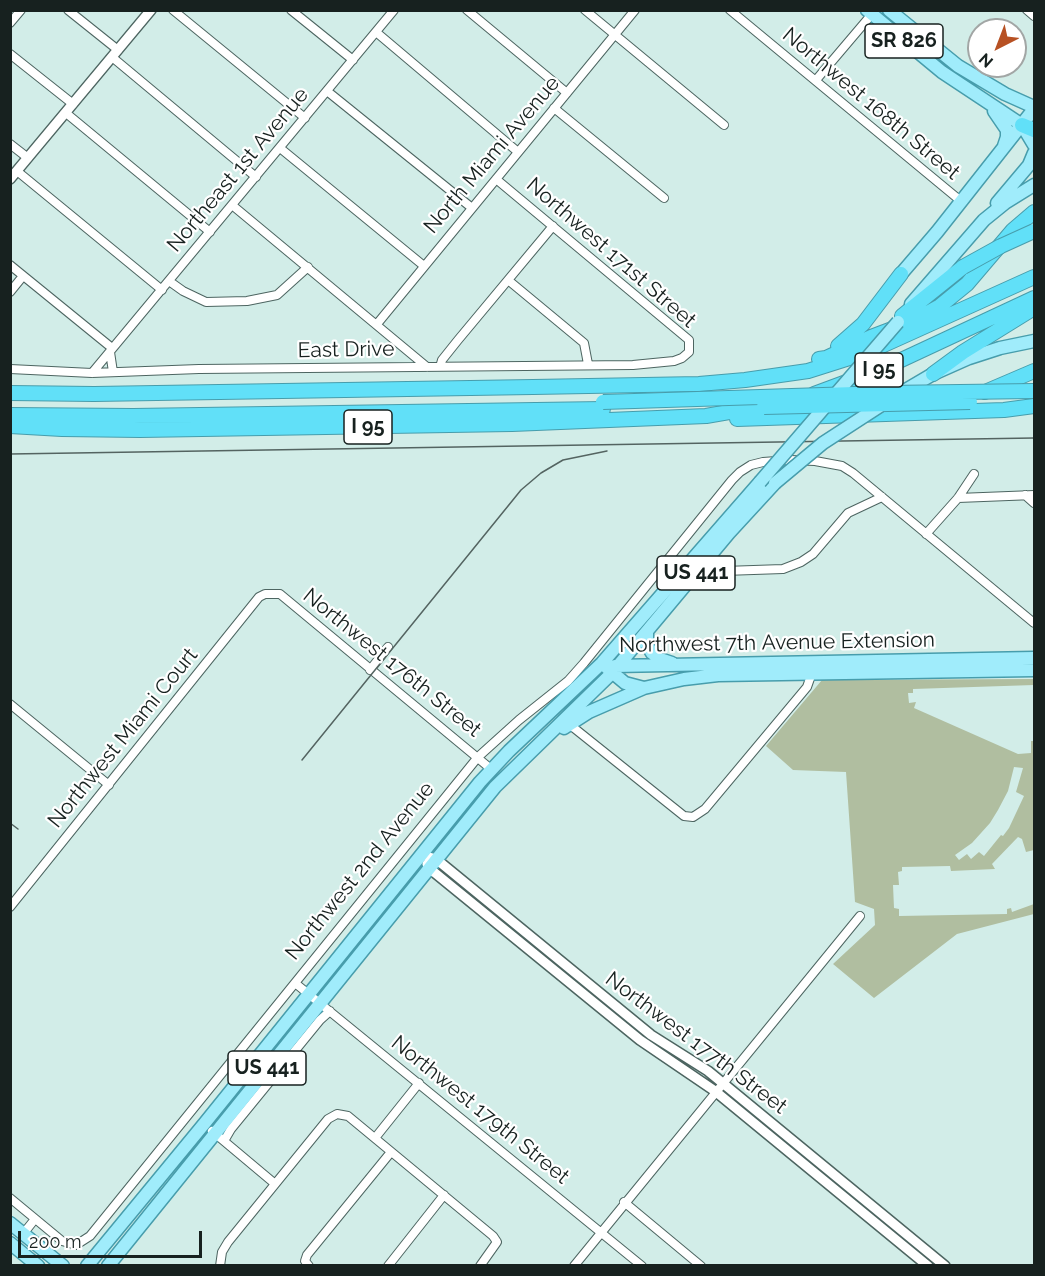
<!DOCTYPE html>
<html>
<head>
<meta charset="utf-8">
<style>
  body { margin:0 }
  #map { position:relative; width:1045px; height:1276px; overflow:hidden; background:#d2ede8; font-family:Raleway,sans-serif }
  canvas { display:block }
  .frame { position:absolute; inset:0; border:12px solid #17211f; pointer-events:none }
  .north { position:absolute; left:967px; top:18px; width:60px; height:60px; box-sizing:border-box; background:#fff; border:2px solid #a2a6a5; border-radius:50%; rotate:222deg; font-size:16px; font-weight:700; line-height:24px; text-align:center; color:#17211f }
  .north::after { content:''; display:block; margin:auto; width:21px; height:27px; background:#b75123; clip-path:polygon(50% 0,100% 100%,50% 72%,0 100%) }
  .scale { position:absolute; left:18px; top:1231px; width:184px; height:27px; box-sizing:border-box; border:3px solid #17211f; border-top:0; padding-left:8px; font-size:18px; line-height:21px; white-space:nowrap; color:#17211f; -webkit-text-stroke:4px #fff; paint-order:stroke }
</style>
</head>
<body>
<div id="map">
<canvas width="1045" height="1276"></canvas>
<div class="frame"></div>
<div class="north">N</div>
<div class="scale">200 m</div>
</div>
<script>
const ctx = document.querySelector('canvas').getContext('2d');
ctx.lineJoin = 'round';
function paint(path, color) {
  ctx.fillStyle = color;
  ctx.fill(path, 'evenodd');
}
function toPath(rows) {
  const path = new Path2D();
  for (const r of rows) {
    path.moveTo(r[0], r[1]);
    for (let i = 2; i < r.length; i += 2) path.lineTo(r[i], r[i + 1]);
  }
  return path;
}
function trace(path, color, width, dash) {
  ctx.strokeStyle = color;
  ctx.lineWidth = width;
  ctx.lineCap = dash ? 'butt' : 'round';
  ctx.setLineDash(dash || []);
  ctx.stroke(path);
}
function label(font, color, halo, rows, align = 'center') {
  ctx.font = font + ' Raleway,sans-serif';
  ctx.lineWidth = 4.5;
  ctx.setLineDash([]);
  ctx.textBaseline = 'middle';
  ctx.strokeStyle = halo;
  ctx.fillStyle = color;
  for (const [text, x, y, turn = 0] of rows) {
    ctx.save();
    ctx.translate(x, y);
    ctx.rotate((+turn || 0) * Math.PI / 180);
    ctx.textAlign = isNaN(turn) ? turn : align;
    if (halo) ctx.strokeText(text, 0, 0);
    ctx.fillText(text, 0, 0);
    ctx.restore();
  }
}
const green = toPath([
  [1034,679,1034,685,913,689,913,693,908,693,909,703,916,702,914,708,1018,754,1031,753,1031,741,1034,741,1034,850,1026,852,1022,839,1018,837,992,864,995,869,951,871,950,866,902,867,902,871,898,872,899,885,893,885,894,908,899,909,899,916,1007,914,1007,909,1011,908,1012,912,1034,904,1034,914,957,934,874,998,833,964,875,925,874,909,855,902,846,772,793,770,766,746,822,680],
  [1014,767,1023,768,1016,792,1024,796,1009,828,1003,836,1001,835,984,856,979,852,971,859,967,854,959,860,955,855,972,843,990,823,998,810,1008,791]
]);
const minor = toPath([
  [68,10,118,50],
  [173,10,305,118],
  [291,10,353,60],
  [467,10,567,93],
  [585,10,724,125],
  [730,10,962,202],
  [1027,10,1034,16],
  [10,23,21,10],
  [376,32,518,152],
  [10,54,73,104],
  [112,57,256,177],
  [816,80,872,14],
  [327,91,472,208],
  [554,108,664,198],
  [66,113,210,232],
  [10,144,28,158],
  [280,148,424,266],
  [17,171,162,290],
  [232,205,427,367],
  [10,265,112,348],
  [508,280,584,343,588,364],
  [169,281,183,291,206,302,247,301,277,295,308,267],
  [10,292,23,276],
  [377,324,635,10],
  [110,352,113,372],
  [440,367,442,360,458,340,553,226],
  [10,369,92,373,199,369,633,365,674,361,682,358,689,352,689,340,496,179],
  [92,373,394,10],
  [1025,495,1034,503],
  [958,498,1034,495],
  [926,534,958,498,974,474],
  [724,571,783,569,801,562,813,554,848,513,882,497],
  [370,670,388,647],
  [10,704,109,785],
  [569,724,684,816,693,817,705,809,807,687,813,670],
  [10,907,259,597,265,594,280,594,491,769],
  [295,983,642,1266],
  [212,1131,274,1183],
  [375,1138,419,1083],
  [224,1141,231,1129,320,1020,330,1011],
  [10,1198,62,1241,76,1245,90,1236,478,757,519,720,568,681,584,663,732,480,740,472,751,465,763,462,790,460,815,461,842,466,853,473,1034,623],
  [624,1202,701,1266],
  [23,1234,35,1219],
  [220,1266,222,1252,228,1242,328,1119,337,1114,348,1116,493,1236,497,1242,480,1266],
  [309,1266,305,1261,307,1255,391,1152],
  [388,1266,444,1195],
  [574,1266,860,916]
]);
const tertiary = toPath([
  [10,179,151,10],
  [422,855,436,859,651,1035,708,1071,945,1266],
  [427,864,429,868,640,1040,715,1091,928,1266]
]);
const primary = toPath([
  [867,10,942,72,1022,125,1034,145],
  [889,10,958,66,1005,94,1034,107],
  [994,111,1007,130,1007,137,1004,146],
  [997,203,1029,165,1034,153],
  [901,274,937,232,1034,109],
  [911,304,984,220,1005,203,1034,185],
  [899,394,933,374,969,358,1000,348,1034,341],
  [647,633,647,645,652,653,660,659,672,663],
  [615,666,1034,658],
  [607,668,625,683,644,688,684,679,718,675,1034,670],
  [564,728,589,712,644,688],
  [10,1223,63,1266],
  [10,1243,38,1266],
  [87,1266,204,1124,480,782,509,751,602,663,760,482],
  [108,1266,495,787,612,673,729,533,775,483]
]);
const motorway = toPath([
  [1022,125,1034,130],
  [902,316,963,267],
  [838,346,863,324,901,274],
  [819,359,826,358,871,337,913,321,940,306,967,284,1013,230,1034,212],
  [933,374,963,352,1034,308],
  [985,392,1034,371],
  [10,393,94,394,533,387,699,384,745,380,808,371,868,352,1034,277],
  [814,394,884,368,1034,298],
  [10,415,133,416,603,409],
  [737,419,1004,410,1034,406],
  [10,426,62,429,140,430,512,424,706,416,775,404]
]);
const rail = toPath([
  [10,454,1034,438],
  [302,760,521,490,541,473,563,460,607,451],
  [10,823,18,829]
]);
const primaryBridge = toPath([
  [760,482,898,322],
  [775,483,823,443,880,406]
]);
const motorwayBridge = toPath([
  [963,267,1001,246,1034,231],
  [603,402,886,393,1034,391],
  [764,407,970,402]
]);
const shields = [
  [904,41,78],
  [879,370,48],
  [368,427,48],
  [696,573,78],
  [267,1068,78]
];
const shieldNames = [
  ["SR 826",904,41],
  ["I 95",879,370],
  ["I 95",368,427],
  ["US 441",696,573],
  ["US 441",267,1068]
];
const streetNames = [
  ["Northwest 168th Street",871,104,40],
  ["North Miami Avenue",492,155,-50],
  ["Northeast 1st Avenue",238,170,-50],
  ["Northwest 171st Street",611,253,41],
  ["East Drive",346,350,-1],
  ["Northwest 7th Avenue Extension",777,643,-1],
  ["Northwest 176th Street",392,663,39],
  ["Northwest Miami Court",123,738,-51],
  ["Northwest 2nd Avenue",360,871,-51],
  ["Northwest 177th Street",696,1043,37],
  ["Northwest 179th Street",480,1110,39]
];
paint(green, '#b0bea0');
trace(minor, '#4d6561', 10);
trace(tertiary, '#4d6561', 12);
trace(primary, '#479dac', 15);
trace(motorway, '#479dac', 16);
trace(minor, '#fff', 8);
trace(tertiary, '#fff', 9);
trace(primary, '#a0ecfb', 12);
trace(motorway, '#61e0f8', 14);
trace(rail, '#546461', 1.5);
trace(primaryBridge, '#479dac', 15, []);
trace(motorwayBridge, '#479dac', 16, []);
trace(primaryBridge, '#a0ecfb', 12);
trace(motorwayBridge, '#61e0f8', 14);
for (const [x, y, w] of shields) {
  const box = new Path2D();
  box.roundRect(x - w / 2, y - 17, w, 34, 4.5);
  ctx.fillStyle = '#fff';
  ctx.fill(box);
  trace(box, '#17211f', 1.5);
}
label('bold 20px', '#17211f', null, shieldNames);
label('21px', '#17211f', '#fff', streetNames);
</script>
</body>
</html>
